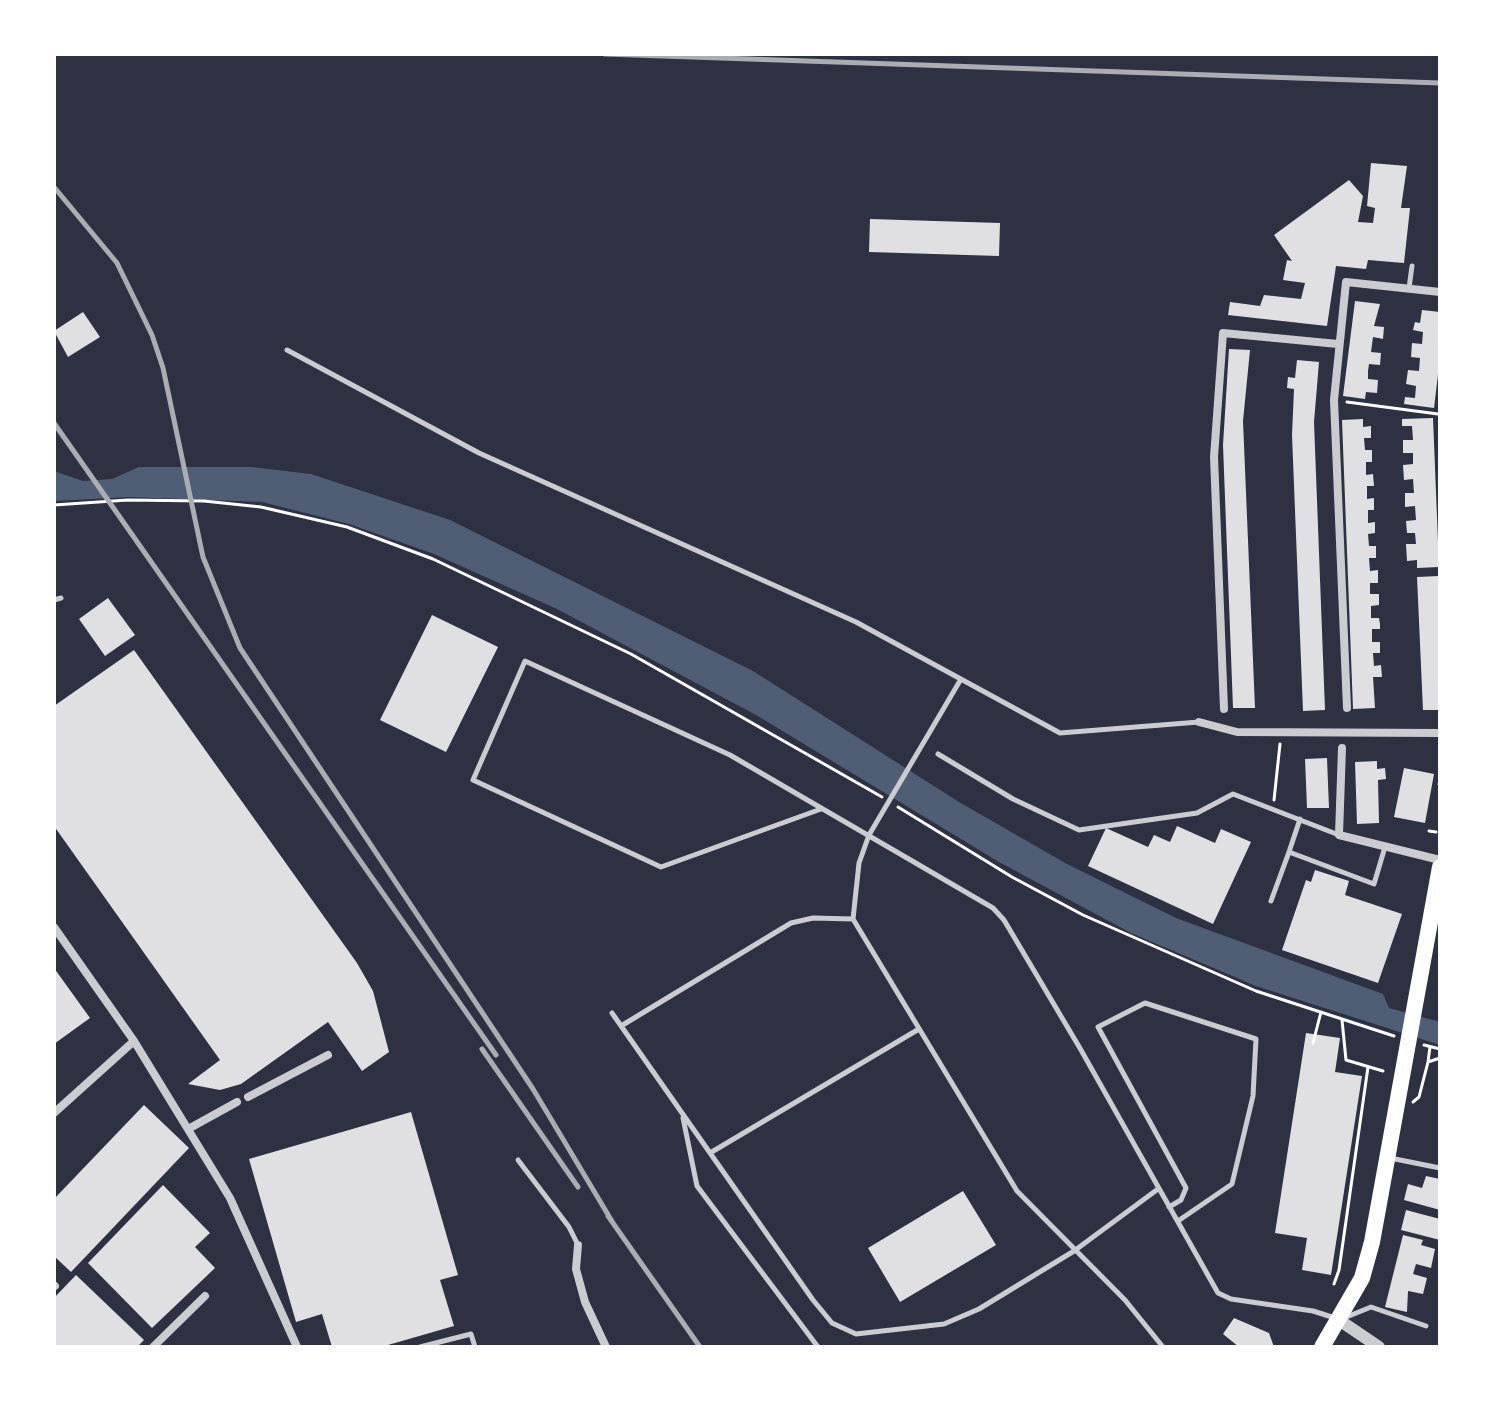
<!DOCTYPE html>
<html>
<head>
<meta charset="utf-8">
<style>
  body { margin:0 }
  #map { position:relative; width:1494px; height:1401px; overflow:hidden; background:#2d3142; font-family:Ubuntu,sans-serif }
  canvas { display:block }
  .frame { position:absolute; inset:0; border:56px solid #fff; pointer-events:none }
</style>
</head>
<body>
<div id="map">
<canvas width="1494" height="1401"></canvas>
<div class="frame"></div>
</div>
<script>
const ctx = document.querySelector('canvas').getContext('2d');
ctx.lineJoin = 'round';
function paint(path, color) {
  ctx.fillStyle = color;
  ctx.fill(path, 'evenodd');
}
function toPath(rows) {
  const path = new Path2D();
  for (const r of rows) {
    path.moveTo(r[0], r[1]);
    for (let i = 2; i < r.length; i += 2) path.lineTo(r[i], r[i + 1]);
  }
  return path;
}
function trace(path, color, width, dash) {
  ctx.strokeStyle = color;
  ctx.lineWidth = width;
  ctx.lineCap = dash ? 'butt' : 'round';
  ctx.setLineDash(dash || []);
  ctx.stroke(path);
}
const water = toPath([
  [139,467,252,467,311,474,450,520,753,671,959,802,1067,864,1176,918,1383,994,1389,1008,1440,1022,1440,1045,1256,986,1131,933,999,862,756,715,557,609,434,554,349,524,262,502,129,497,54,501,54,471,83,481,112,479]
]);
const building = toPath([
  [1371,163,1407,166,1401,208,1410,208,1404,263,1368,260,1366,269,1336,266,1327,326,1228,315,1230,302,1260,306,1264,295,1301,299,1305,283,1283,280,1287,260,1292,261,1274,235,1349,180,1363,196,1358,222,1373,223,1375,208,1367,206],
  [870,219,1000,223,999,256,869,252],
  [1355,301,1380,304,1374,326,1384,327,1383,339,1373,337,1371,352,1381,353,1380,365,1369,364,1368,371,1368,379,1378,380,1377,393,1366,392,1365,399,1343,396],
  [1422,310,1440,312,1440,358,1434,408,1404,404,1405,397,1415,398,1416,386,1406,384,1408,370,1419,371,1420,358,1411,357,1412,343,1422,344,1423,332,1413,330,1415,322,1420,323],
  [83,312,100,337,68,357,54,331],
  [1229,349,1250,350,1243,421,1255,708,1233,708,1223,445],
  [1297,360,1319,362,1314,422,1325,710,1303,711,1292,435,1294,389,1287,388,1288,377,1295,378],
  [1433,418,1439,567,1417,568,1417,560,1407,561,1406,544,1416,544,1415,533,1407,533,1406,521,1416,520,1415,506,1405,507,1405,493,1414,493,1413,479,1404,480,1403,465,1413,464,1413,453,1403,453,1403,440,1413,440,1412,426,1402,426,1402,419],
  [1363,419,1363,427,1371,426,1371,438,1364,438,1365,450,1372,450,1372,462,1366,462,1366,475,1373,474,1374,486,1367,486,1367,499,1374,498,1374,510,1368,510,1368,523,1375,522,1375,533,1368,534,1369,546,1376,546,1376,558,1369,558,1370,571,1378,570,1378,583,1370,583,1370,594,1379,594,1379,605,1371,606,1371,618,1379,618,1380,624,1380,629,1372,629,1372,642,1380,642,1380,653,1373,653,1374,666,1381,665,1382,677,1373,677,1375,708,1353,709,1342,420],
  [1439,576,1440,710,1423,710,1417,577],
  [108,598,135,635,105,656,79,619],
  [432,615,498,647,446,752,380,720],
  [134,650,357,963,373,991,389,1052,362,1071,328,1022,241,1084,220,1090,188,1084,220,1060,54,826,54,706],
  [1327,758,1329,808,1307,808,1305,759],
  [1377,761,1377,769,1385,768,1386,779,1378,780,1379,823,1357,824,1355,762],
  [1404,768,1434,774,1425,823,1394,817],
  [1177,826,1215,843,1221,829,1251,842,1213,924,1088,866,1106,828,1148,847,1154,835,1170,842],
  [1315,870,1349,881,1345,895,1402,914,1378,983,1282,950,1306,880,1311,882],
  [54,968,90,1018,54,1044],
  [1306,1033,1340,1038,1335,1072,1362,1076,1331,1275,1302,1270,1307,1238,1275,1233],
  [144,1105,189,1148,71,1272,54,1256,54,1199],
  [411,1112,458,1275,440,1280,454,1326,381,1347,332,1347,322,1314,296,1322,249,1159],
  [1426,1176,1440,1179,1440,1210,1404,1200,1408,1184,1422,1188],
  [163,1185,210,1233,195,1247,215,1268,152,1328,88,1263],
  [963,1191,996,1245,900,1302,868,1248],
  [1406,1210,1440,1219,1440,1240,1401,1230],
  [1403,1235,1423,1240,1421,1245,1435,1249,1431,1268,1416,1264,1413,1274,1427,1278,1423,1294,1408,1291,1407,1312,1385,1307],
  [76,1275,144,1340,137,1347,54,1347,54,1298],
  [1234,1318,1269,1333,1274,1347,1239,1347,1223,1334]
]);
const path = toPath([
  [1347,402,1438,414],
  [54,505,128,500,204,501,261,507,347,527,433,559,631,654,882,797],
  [1439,784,1440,785],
  [1274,800,1280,744],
  [898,807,1012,877,1083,915,1256,991,1394,1036],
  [1429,831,1436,832],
  [1342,1020,1346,1060,1383,1071],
  [1313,1043,1321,1012],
  [1424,1045,1440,1049],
  [1428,1062,1430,1047],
  [1413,1102,1419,1097,1428,1062,1440,1058],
  [1334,1284,1339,1270,1368,1067]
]);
const service = toPath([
  [1409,288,1412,266],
  [287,350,479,453,856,622,1060,733,1199,722],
  [54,600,61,598],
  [961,679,869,835,859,863,853,919,1017,1191,1125,1300,1163,1347],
  [938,754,1013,799,1079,830,1197,813,1233,794,1339,835],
  [821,809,661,867,473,780,525,661,730,755,993,908,1004,920,1081,1050,1218,1293,1231,1299,1313,1311,1335,1318],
  [1300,819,1289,852,1374,884,1385,847],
  [1271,901,1289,852],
  [612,1013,813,1300,832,1323,856,1334,944,1324,979,1309,1074,1251,1158,1189],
  [621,1026,791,923,813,918,853,919],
  [683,1118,697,1186,818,1347],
  [710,1153,919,1029],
  [1390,1158,1440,1168],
  [518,1160,569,1227,578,1245],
  [1169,1207,1181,1200,1186,1188,1098,1027,1145,1003,1256,1039,1253,1096,1232,1184,1178,1221],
  [1344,1318,1371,1307,1426,1326],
  [420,1347,471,1334,475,1347]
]);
const minor = toPath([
  [1347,708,1334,400,1346,282,1440,292],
  [1224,709,1214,457,1223,333,1338,344],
  [1199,722,1237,732,1440,733],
  [1342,748,1339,835,1440,860],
  [54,927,134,1041,230,1198,297,1347],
  [248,1097,328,1055],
  [54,1113,134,1041],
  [190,1128,237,1102],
  [578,1245,576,1269,585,1302,606,1347],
  [54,1285,55,1286],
  [153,1347,205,1296]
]);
const tertiary = toPath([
  [1339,1320,1379,1347]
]);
const primary = toPath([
  [1322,1347,1362,1278,1372,1242,1440,867]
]);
const rail = toPath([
  [605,54,1440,83],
  [54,187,117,263,152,335,163,368,203,557,240,648,533,1089,613,1223],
  [54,423,496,1055],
  [482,1049,578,1187],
  [608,1216,700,1347]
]);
paint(water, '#4f5d75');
paint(building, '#e0e0e3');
trace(path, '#fff', 3);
trace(service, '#caccd0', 5);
trace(minor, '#caccd0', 8);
trace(tertiary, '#caccd0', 12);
trace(primary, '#fff', 16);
trace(rail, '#abadb3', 5);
</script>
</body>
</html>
